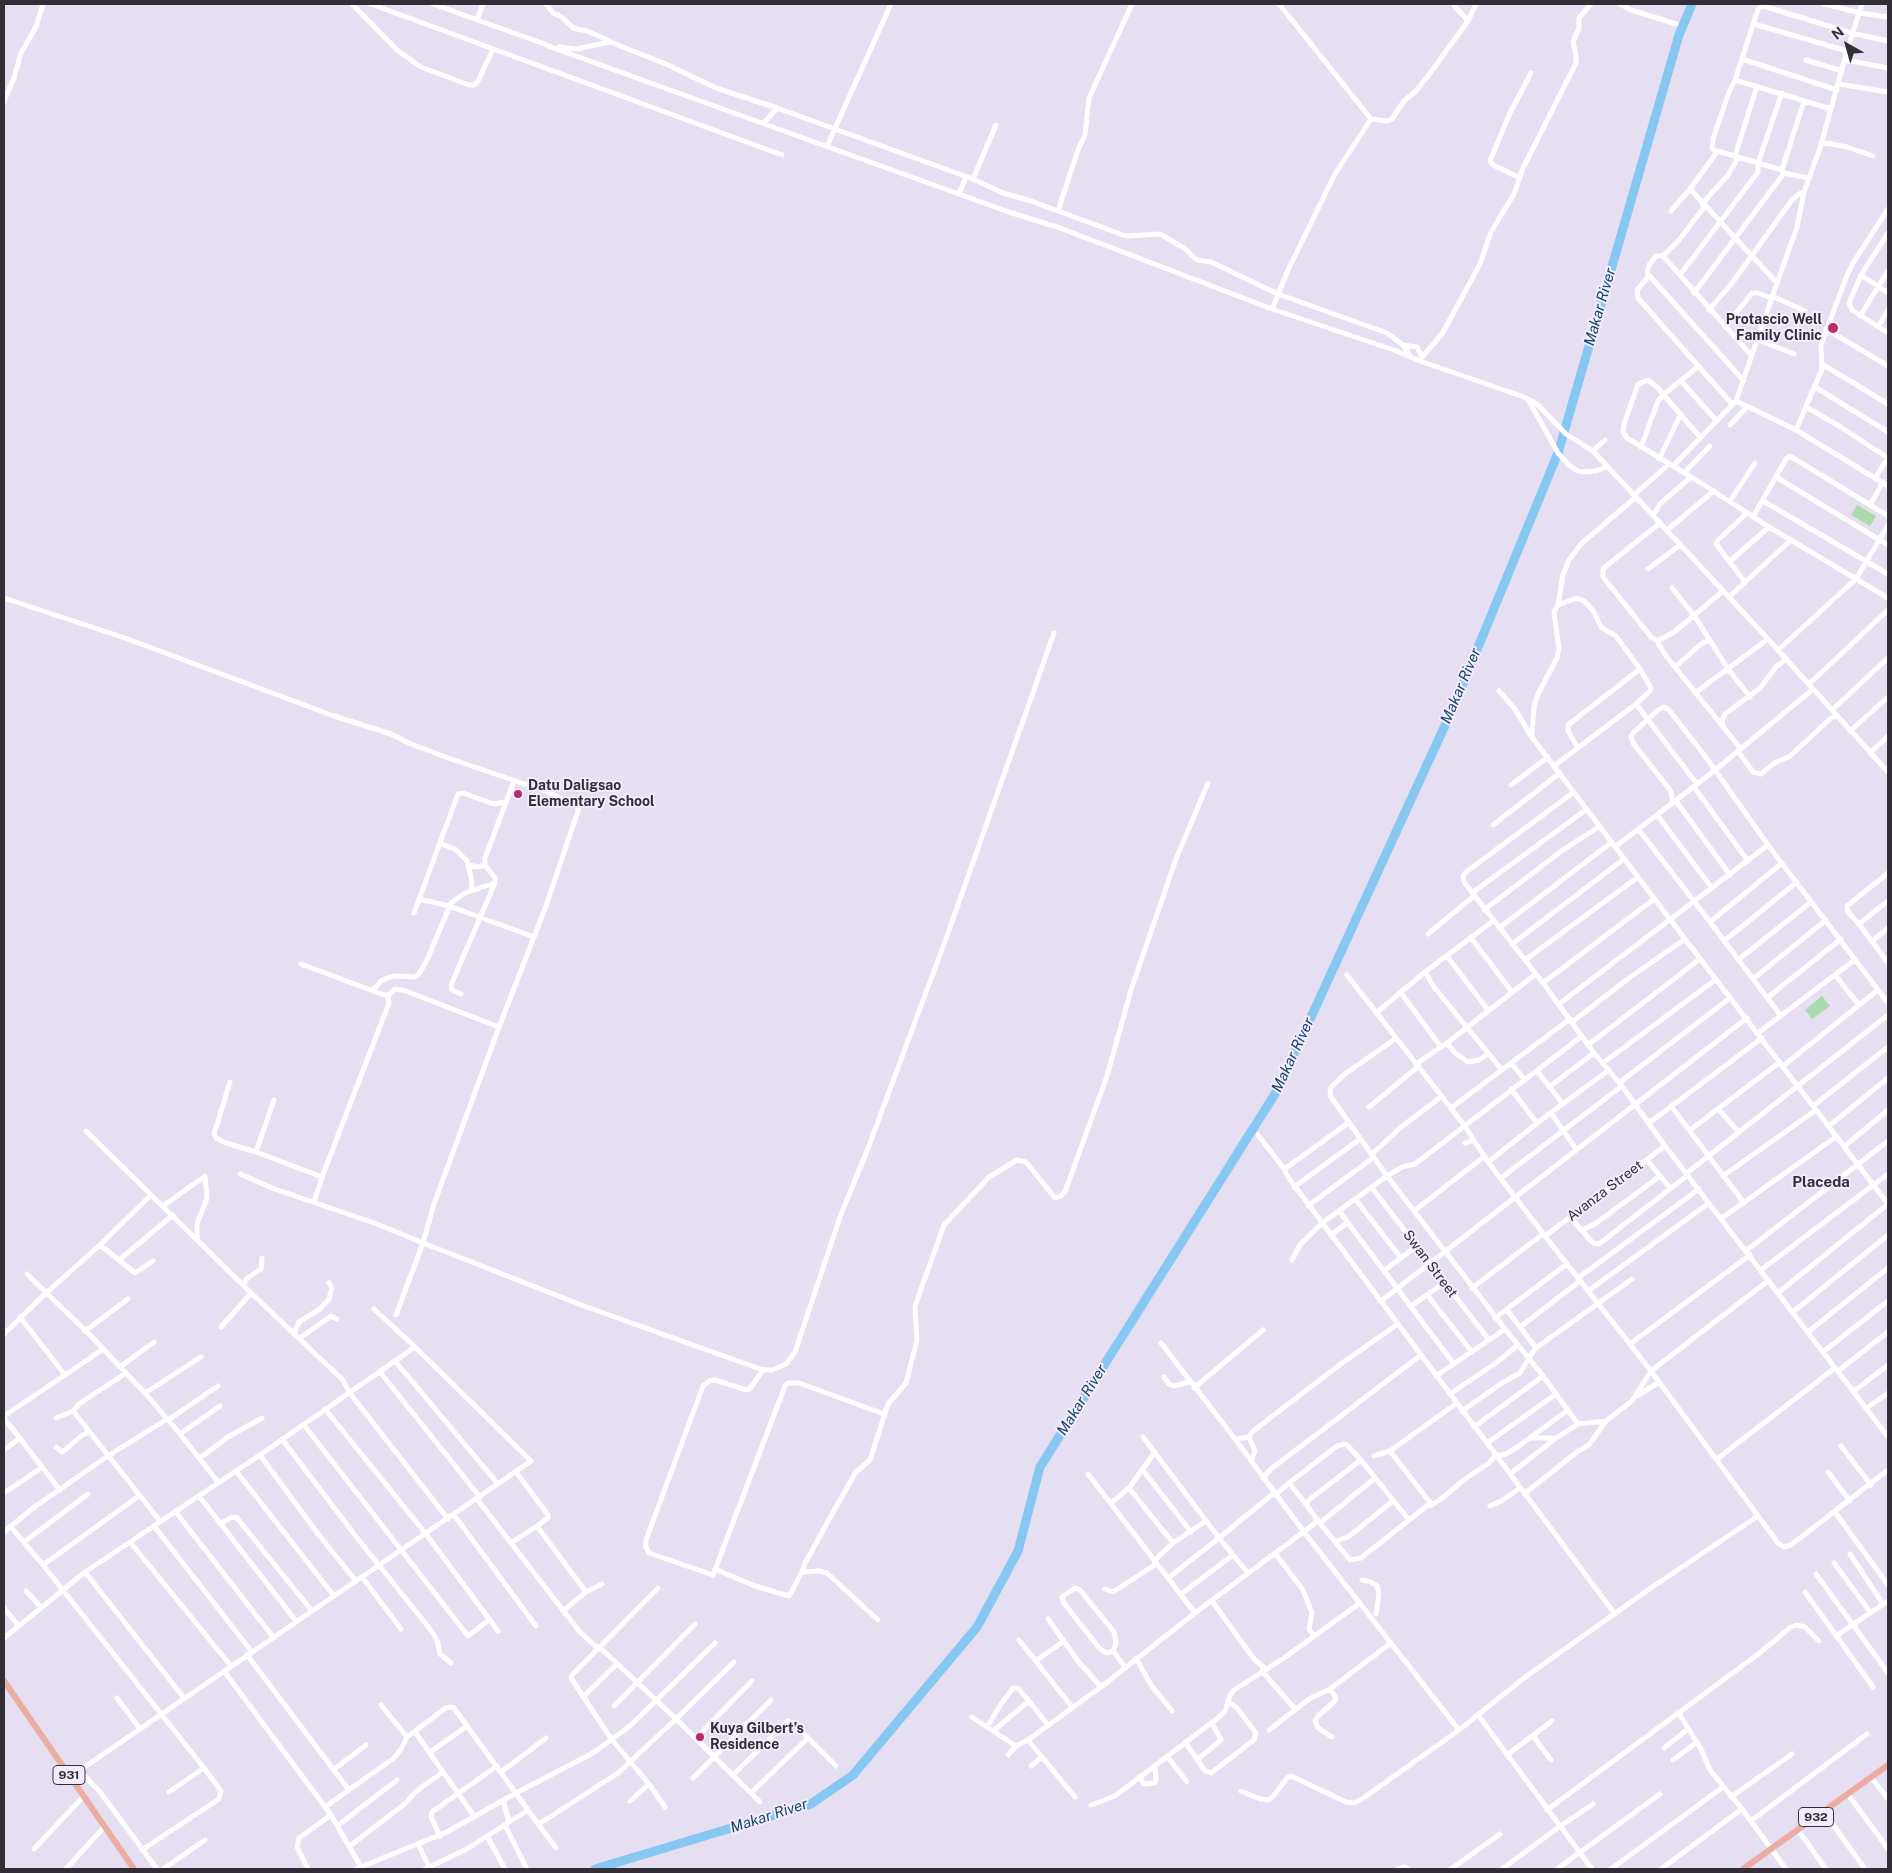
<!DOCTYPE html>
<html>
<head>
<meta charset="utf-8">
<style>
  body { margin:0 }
  #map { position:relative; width:1892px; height:1873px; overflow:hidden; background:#e6def1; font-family:"Public Sans",sans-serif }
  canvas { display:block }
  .frame { position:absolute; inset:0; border:5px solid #312e35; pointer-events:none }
  .north { position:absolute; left:1822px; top:20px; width:50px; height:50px; -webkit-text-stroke:4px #f4ebfe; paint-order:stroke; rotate:322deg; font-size:14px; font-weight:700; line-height:20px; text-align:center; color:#312e35 }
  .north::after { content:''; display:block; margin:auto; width:18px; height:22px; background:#312e35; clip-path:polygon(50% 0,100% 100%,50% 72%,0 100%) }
</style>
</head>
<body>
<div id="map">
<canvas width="1892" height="1873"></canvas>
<div class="frame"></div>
<div class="north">N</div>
</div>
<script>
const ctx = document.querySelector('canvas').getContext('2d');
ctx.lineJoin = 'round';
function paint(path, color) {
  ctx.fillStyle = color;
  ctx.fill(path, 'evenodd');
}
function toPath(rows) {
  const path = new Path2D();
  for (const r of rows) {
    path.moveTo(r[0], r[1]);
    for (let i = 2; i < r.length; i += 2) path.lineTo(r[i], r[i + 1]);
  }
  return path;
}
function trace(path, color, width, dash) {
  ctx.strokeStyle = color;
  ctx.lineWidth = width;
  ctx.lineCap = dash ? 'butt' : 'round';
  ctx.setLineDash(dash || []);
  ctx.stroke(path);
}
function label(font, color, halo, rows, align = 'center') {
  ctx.font = font + ' "Public Sans",sans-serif';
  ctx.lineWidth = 4;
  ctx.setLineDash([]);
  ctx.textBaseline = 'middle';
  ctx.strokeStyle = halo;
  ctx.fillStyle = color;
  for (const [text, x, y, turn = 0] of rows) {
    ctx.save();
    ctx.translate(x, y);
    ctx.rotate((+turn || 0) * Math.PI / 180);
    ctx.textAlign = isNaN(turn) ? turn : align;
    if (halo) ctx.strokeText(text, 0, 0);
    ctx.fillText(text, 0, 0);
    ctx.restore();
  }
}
const green = toPath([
  [1857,505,1876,516,1870,526,1851,515],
  [1822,996,1830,1006,1812,1019,1805,1010]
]);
const river = toPath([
  [595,1869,811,1804,853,1775,977,1627,1018,1551,1040,1467,1278,1089,1453,708,1558,453,1679,35,1692,4]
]);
const minor = toPath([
  [352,4,397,50,421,67,469,85,474,85,478,81,493,49],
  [371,4,782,155],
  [433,4,550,46],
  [546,4,553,13,562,17,573,28,587,31,610,41],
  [1279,4,1371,119,1387,121,1392,119,1404,101,1416,91,1428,76,1468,21,1476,4],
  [1453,4,1468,21],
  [1620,4,1631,10,1676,24],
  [1824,4,1860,13,1888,17],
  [477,20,483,4],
  [1754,24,1847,51],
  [548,46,1006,211,1060,228,1272,309,1394,350,1420,361,1524,397,1537,404,1566,434,1593,451,1768,639,1888,772],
  [559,47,576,49,610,42,666,64,716,88,777,108,973,179,1003,193,1028,200,1126,236,1160,234,1184,248,1197,260,1211,262,1278,294,1387,333,1403,345,1410,356],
  [1742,59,1758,9,1763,6,1852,33,1888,41],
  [1806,60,1842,71],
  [1845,60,1888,68],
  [1735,80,1742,59,1837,90],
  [1839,84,1888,92],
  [4,101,14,78,21,53,36,27,43,4],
  [764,123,777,108],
  [1821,142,1847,147,1873,156],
  [827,146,891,4],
  [1735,156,1757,86],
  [1782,170,1804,101],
  [1520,178,1493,165,1490,161,1510,113,1531,73],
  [1808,178,1784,173,1782,170,1714,150,1712,148,1713,139,1729,92,1735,80,1831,109],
  [973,179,996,125],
  [1690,189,1717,152],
  [959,194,966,177],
  [1702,204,1728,175,1738,158],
  [1705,206,1679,240,1663,256,1752,356],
  [1058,211,1078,150,1085,135,1089,98,1132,4],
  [1671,211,1690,189,1777,283,1736,401,1796,430,1888,486],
  [1888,233,1861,275,1849,303,1852,310,1888,333],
  [1663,256,1656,256,1649,265,1647,273,1744,381],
  [1680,275,1758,172,1758,163,1782,93],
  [1861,275,1888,293],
  [1649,276,1637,290,1638,298,1732,404],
  [1777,283,1797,227,1804,192],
  [1694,293,1784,173],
  [1772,296,1805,311],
  [1272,309,1288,270,1335,174,1371,119],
  [1709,310,1732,283,1792,200,1799,194,1804,192,1820,148,1847,51,1862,4],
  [1860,316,1888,271],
  [1725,327,1752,293,1758,293,1771,298],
  [1878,327,1888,310],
  [1826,329,1888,366],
  [1758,340,1794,354],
  [1403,345,1417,347,1422,357,1442,334,1480,264,1491,232,1514,194,1523,168,1576,63,1576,55,1573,42,1579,28,1579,18,1591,4],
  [1822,364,1888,404],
  [1681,381,1716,420],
  [1815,387,1888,432],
  [1529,401,1558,453,1568,464,1576,470,1582,472,1596,471,1607,467],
  [1806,407,1839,426,1888,458],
  [1730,425,1747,407],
  [1796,430,1822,369,1821,345,1846,278,1853,263,1888,209],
  [1700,437,1657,387,1648,380,1638,384,1624,424,1623,432,1627,438,1701,483,1769,527,1888,598],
  [1641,447,1658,401,1664,394,1699,366],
  [1593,451,1605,440],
  [1659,459,1681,414],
  [1673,466,1735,402],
  [1684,473,1710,446],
  [1776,477,1888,545],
  [1875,478,1888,458],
  [1634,495,1669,464],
  [1730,501,1755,463],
  [1763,501,1888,574],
  [1870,505,1883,482],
  [1653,516,1660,504,1691,477],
  [1753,517,1786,459,1790,456,1888,516],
  [1660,523,1605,567,1603,570,1603,577,1651,637,1657,641,1666,656,1741,749],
  [1667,530,1714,491],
  [1729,562,1769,527],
  [1648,569,1680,545],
  [1745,582,1716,544,1718,540,1747,513],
  [1672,588,1694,615,1728,669,1750,697],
  [1729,597,1791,540],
  [4,598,125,638,334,716,391,734,411,744,454,760,548,792,579,808,546,906,499,1027,434,1204,423,1243,584,1306,763,1370,772,1370,786,1364,795,1352,841,1214,867,1151,947,936,1054,633],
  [1657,641,1673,633,1723,591],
  [1778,650,1856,579,1888,525],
  [1675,667,1701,644,1709,640],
  [1809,684,1888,610],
  [1499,691,1515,709,1531,736,1685,939,1888,1204],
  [1695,693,1768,639],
  [1636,704,1697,784],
  [1832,710,1888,658],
  [1723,727,1722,721,1725,714,1760,688,1776,667,1786,659],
  [1850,731,1888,697],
  [1532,735,1534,706,1538,694,1557,658,1559,649,1554,612,1558,605,1563,575,1569,560,1581,544,1636,497],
  [1578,748,1568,731,1568,725,1640,669],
  [1738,751,1753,772,1761,774,1776,762,1789,757,1831,718,1837,716],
  [1870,753,1888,736],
  [1554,766,1636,704,1650,691,1651,688,1640,669,1616,636,1601,627,1594,612,1584,601,1577,598,1558,605],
  [1511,785,1548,757],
  [1694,787,1748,861],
  [1574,792,1466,872,1463,876,1464,882,1543,983,1594,1053,1622,1086,1665,1146,1888,1437],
  [1676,801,1730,875],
  [1672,804,1672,795,1670,790,1633,743,1631,736,1634,732,1658,710,1664,707,1669,710,1705,756,1768,845,1888,1003],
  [1657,815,1712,888],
  [1493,825,1560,773],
  [1639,830,1710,922,1782,863],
  [441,844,455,849,467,861,472,881,471,891],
  [1615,847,1714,771,1813,689],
  [469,865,478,867,485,865],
  [1472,893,1587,809],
  [419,899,449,906,534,937],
  [1888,901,1859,924,1888,963],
  [1484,910,1563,850,1600,826],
  [414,913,458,794,463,793,494,804,505,802],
  [1710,922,1781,1016],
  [1859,924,1848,912,1847,906,1888,873],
  [1499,928,1612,842],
  [1428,934,1474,896],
  [1471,938,1512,992],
  [1724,941,1797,882],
  [1872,941,1888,928],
  [1512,944,1624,859],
  [1447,956,1488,1010],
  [1525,960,1638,877],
  [1738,960,1811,902],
  [301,964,384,995,388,995,395,989,403,990,499,1027],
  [1425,972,1434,987,1502,1070],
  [1347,975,1464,1125,1488,1162,1545,1236,1651,1371,1778,1543,1784,1547,1791,1545,1888,1470],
  [1835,975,1859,1005],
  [1753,979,1826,920],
  [1543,983,1654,899],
  [373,990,381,981,385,979,393,976,415,977,419,974,427,960,451,903,465,893,495,883],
  [1401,993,1441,1047],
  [461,994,452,990,451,985,495,883,495,878,485,865,485,858,514,781],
  [1767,998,1841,939],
  [1559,1004,1768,845],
  [1376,1013,1425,972,1493,921],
  [1572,1022,1629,978,1685,939],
  [1758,1033,1856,959],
  [1395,1039,1345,1074,1332,1086,1330,1091,1331,1097,1387,1176,1505,1329,1436,1376],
  [1447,1043,1455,1053,1468,1062,1479,1060,1488,1054],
  [1588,1045,1700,959],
  [1511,1063,1524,1079],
  [1603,1063,1715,980],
  [1416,1064,1447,1043,1536,974],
  [1783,1066,1878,990],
  [1537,1071,1563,1104],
  [230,1082,214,1134,216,1138,226,1143,256,1152],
  [1619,1083,1730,998],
  [1549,1087,1594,1053],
  [1511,1089,1537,1123],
  [274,1100,256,1152,322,1177,314,1202],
  [1671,1106,1744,1203],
  [1813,1106,1888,1047],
  [1369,1107,1419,1066],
  [1451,1108,1570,1019],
  [1718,1109,1738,1131],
  [1551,1113,1576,1149],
  [1348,1123,1286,1168,1285,1171,1288,1177,1615,1614],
  [1649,1123,1762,1038],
  [1829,1126,1888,1078],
  [1690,1130,1780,1062],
  [86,1131,251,1293,343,1380,349,1392,448,1519],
  [1258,1135,1285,1170],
  [1465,1143,1474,1140],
  [1845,1146,1888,1110],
  [1372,1154,1400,1128,1442,1096],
  [1647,1160,1670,1188],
  [1488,1162,1549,1114,1609,1070],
  [1687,1173,1888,1015],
  [240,1174,272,1188,377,1224,423,1243,396,1315],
  [1723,1176,1816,1110],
  [322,1177,389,1003,388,995],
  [1501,1178,1622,1086],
  [1294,1187,1360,1139],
  [1372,1188,1489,1340],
  [1356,1200,1401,1258],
  [163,1206,205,1176,207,1198,197,1224,197,1239],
  [1308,1206,1374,1157],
  [1339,1211,1454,1364],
  [1414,1211,1485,1156],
  [1571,1218,1590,1240,1593,1243,1599,1244,1688,1175],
  [1722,1218,1837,1136],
  [1582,1230,1595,1224,1660,1176],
  [1331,1235,1347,1223],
  [1545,1236,1665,1146],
  [100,1245,151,1195],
  [1747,1250,1888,1141],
  [119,1260,135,1273,153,1261],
  [1292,1260,1300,1245,1322,1223,1387,1176,1402,1167,1415,1164,1582,1036],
  [1385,1270,1417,1246],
  [1761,1270,1888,1174],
  [27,1274,90,1335,145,1393,180,1434,218,1482],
  [1578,1278,1699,1189],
  [244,1286,246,1279,261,1269,262,1258],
  [1472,1288,1543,1234],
  [1588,1291,1709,1203],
  [1779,1292,1888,1204],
  [1428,1296,1472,1352],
  [1381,1301,1747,1018],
  [1411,1306,1444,1283],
  [374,1309,415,1347],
  [1507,1310,1520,1327,1580,1281],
  [1793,1312,1888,1235],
  [1495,1318,1567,1264],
  [221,1327,251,1293],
  [1520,1327,1536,1348],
  [1505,1329,1540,1372,1578,1424],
  [85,1331,128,1299],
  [1808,1332,1888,1268],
  [294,1333,299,1322,320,1309,329,1299,332,1288,329,1283],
  [4,1334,45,1294,100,1245,119,1260,173,1215],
  [300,1338,331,1316,337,1319],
  [1161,1343,1235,1439,1304,1532,1459,1730],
  [1630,1344,1750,1255],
  [1823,1352,1888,1301],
  [395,1361,498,1484],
  [120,1367,154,1342],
  [763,1370,752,1386,748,1390,743,1389,715,1380,711,1380,703,1386,646,1540,646,1547,649,1553,713,1575,785,1386,788,1383,799,1383,884,1414],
  [1838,1371,1888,1332],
  [380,1372,480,1497],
  [126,1373,79,1404,73,1411,160,1521],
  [65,1375,103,1349],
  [1164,1377,1169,1384,1174,1386,1189,1382],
  [1194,1388,1263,1330],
  [1854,1391,1888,1365],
  [145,1393,201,1357],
  [1450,1394,1496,1363,1518,1345],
  [1635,1397,1658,1383],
  [1867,1408,1888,1393],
  [325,1409,426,1534,498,1631],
  [1462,1411,1502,1383,1520,1373,1529,1358,1536,1348,1632,1279],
  [4,1416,65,1375,20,1317],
  [4,1418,60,1490],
  [56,1418,73,1411],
  [168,1420,218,1386],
  [304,1425,468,1636,490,1619],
  [1474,1427,1543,1376],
  [180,1434,220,1406],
  [1143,1437,1219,1538,1274,1493],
  [1530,1438,1556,1438,1578,1424,1606,1421,1632,1401,1651,1371,1769,1280],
  [282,1439,354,1534,430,1629,437,1640,440,1654,451,1663],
  [1235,1439,1249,1437],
  [1487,1443,1556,1394],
  [1841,1446,1871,1485],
  [56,1447,62,1452,64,1451,81,1436,89,1432],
  [4,1450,20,1438],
  [1390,1451,1432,1505],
  [260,1455,318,1534,356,1581],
  [1374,1456,1390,1451,1457,1403],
  [200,1458,228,1437,262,1418],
  [1717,1459,1835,1368],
  [1251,1461,1255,1451,1249,1437,1252,1432,1338,1366,1398,1324],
  [1142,1469,1191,1532],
  [236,1471,334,1596],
  [1828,1472,1850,1501],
  [1088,1474,1195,1613],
  [1510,1474,1556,1438],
  [1263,1478,1271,1469,1421,1355],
  [1129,1488,1173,1543],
  [4,1493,41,1468],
  [1524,1494,1577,1452,1589,1445,1606,1421],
  [1275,1495,1289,1483],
  [199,1496,296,1621],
  [477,1499,579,1631,593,1644,606,1653,676,1719,734,1662],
  [1111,1503,1129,1488,1155,1452],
  [1305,1503,1289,1483,1337,1446,1345,1444,1348,1446,1361,1460,1409,1520],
  [1490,1506,1503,1500,1520,1488],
  [175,1511,273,1637],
  [1835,1512,1888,1585],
  [454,1515,536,1626],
  [1318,1521,1350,1560,1361,1558,1428,1505,1432,1505,1441,1499,1465,1479,1489,1463,1495,1456,1506,1454,1516,1448,1568,1410],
  [1320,1523,1375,1478],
  [220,1524,232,1517,237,1518,312,1611],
  [10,1526,43,1565,204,1768,169,1792],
  [154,1526,252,1652],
  [537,1526,586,1592,563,1611],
  [4,1532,33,1508,108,1456,167,1419],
  [1336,1541,1348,1537,1393,1501],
  [24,1542,88,1494],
  [130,1542,231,1666],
  [511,1543,537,1526,548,1518,548,1515,516,1472],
  [1275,1553,1303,1590,1312,1613,1309,1629,1314,1636],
  [1850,1554,1883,1604],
  [1154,1561,1173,1543,1206,1521],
  [1834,1563,1870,1612],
  [43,1565,139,1496],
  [715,1569,755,1586,789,1596,802,1572,805,1563,855,1473,870,1460,888,1404,906,1383,917,1340,915,1306,944,1225,989,1177,1017,1160,1026,1162,1055,1198,1061,1196,1065,1192,1107,1076,1131,990,1176,859,1208,783],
  [85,1572,184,1698],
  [802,1572,819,1571,827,1573,878,1620],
  [1816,1574,1888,1673],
  [362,1577,401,1629],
  [1168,1578,1219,1538,1248,1573],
  [1362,1580,1371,1582,1377,1586,1379,1593,1376,1614],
  [658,1588,572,1675,571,1678,612,1740,649,1784,665,1807],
  [1075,1588,1080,1590,1114,1632,1116,1643,1113,1651,1106,1653,1100,1649,1063,1602,1062,1597,1075,1588],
  [1105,1589,1113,1592,1156,1564],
  [26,1591,41,1607],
  [586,1592,602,1584],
  [1805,1592,1873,1687],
  [1181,1594,1233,1555],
  [1212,1601,1254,1659,1266,1669],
  [4,1608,18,1625],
  [1048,1619,1078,1661,1101,1687],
  [1836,1636,1888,1601],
  [4,1638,85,1572,260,1455,415,1347,531,1461,70,1777],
  [1019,1640,1072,1707],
  [1113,1651,1125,1667],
  [247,1655,349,1790],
  [1136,1658,1151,1685,1172,1711],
  [1036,1661,1064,1641],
  [224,1671,331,1815,361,1867],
  [1262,1671,1295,1709],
  [1330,1689,1336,1698,1335,1701,1319,1715,1315,1721,1318,1728,1332,1737],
  [583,1697,617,1664],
  [117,1698,140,1729],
  [381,1705,407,1737],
  [614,1706,695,1624],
  [1678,1712,1701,1749,1710,1770,1742,1809,1786,1869],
  [1478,1715,1592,1869],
  [972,1717,1016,1746],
  [987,1727,1001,1704,1013,1688,1018,1688,1029,1701],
  [1269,1730,1309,1699,1330,1689,1391,1643],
  [993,1731,1029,1701,1048,1725],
  [415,1732,474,1816],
  [1533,1736,1551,1760],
  [696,1738,752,1681],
  [1028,1740,1075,1797],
  [1185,1742,1205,1771,1211,1773,1254,1740,1256,1733,1236,1707,1228,1702],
  [1664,1748,1688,1729],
  [429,1753,467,1726],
  [1008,1755,1016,1746,1028,1740,1101,1687,1195,1613,1318,1521,1305,1503,1361,1460],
  [1507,1755,1552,1721],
  [1167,1756,1187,1782],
  [1197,1760,1221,1740,1212,1723],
  [1673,1760,1697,1742],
  [1031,1766,1042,1757],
  [79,1770,100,1792,157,1869],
  [333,1770,366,1745],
  [501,1772,546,1738],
  [733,1775,788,1721,794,1724,836,1766],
  [1139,1777,1144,1784,1155,1783,1156,1780,1155,1765],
  [1871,1777,1888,1799],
  [693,1778,771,1700],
  [1241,1791,1260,1799,1269,1800,1275,1794,1287,1778,1291,1776,1346,1802,1354,1803,1362,1799,1459,1730,1524,1678,1648,1590,1758,1516],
  [751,1793,808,1738],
  [1847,1793,1888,1849],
  [1731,1797,1792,1754],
  [503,1800,509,1822],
  [630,1801,649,1784],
  [1091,1805,1115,1796,1219,1717,1225,1711,1230,1695,1234,1690,1284,1658,1360,1603],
  [325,1807,394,1758,401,1749,407,1737,446,1708,450,1707,454,1708,528,1810,467,1849,425,1869],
  [528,1810,556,1848],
  [1547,1810,1757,1655,1791,1627,1797,1625,1805,1627,1819,1641],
  [1823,1811,1865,1869],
  [1751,1821,1867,1734],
  [539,1824,618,1773,676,1719,760,1802],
  [505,1825,527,1869],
  [337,1826,397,1780],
  [1798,1830,1826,1869],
  [440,1836,431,1817,432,1812,497,1766],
  [487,1836,505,1869],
  [418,1844,429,1867],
  [350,1846,407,1802,415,1792,443,1772],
  [34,1849,84,1796],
  [142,1850,219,1799,221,1791,204,1768],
  [66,1869,105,1826],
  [163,1869,205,1840],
  [308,1869,297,1847,299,1838,331,1815],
  [356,1869,447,1832,516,1793,593,1753,630,1726,715,1643],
  [1398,1869,1405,1867,1408,1869],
  [1451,1869,1500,1834],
  [1502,1869,1559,1827,1593,1804],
  [1557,1869,1660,1794],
  [1611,1869,1723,1787],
  [1661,1869,1742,1809]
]);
const major = toPath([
  [4,1681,134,1869],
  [1743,1869,1888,1765]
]);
const markers = [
  [1833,328,6,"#b82e6a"],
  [518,794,5,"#b82e6a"],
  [700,1737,5,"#b82e6a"]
];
const shields = [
  [69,1775,32],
  [1816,1817,35]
];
const shieldNames = [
  ["931",69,1775],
  ["932",1816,1817]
];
const poiNames = [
  ["Protascio Well",1822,320,"right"],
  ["Family Clinic",1822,336,"right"],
  ["Datu Daligsao",528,786],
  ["Elementary School",528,802],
  ["Kuya Gilbert’s",710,1729],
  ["Residence",710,1745]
];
const streetNames = [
  ["Avanza Street",1605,1191,-37],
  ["Swan Street",1430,1264,53]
];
const waterNames = [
  ["Makar River",1600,307,-74],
  ["Makar River",1461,686,-67],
  ["Makar River",1293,1055,-65],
  ["Makar River",1082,1400,-58],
  ["Makar River",769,1816,-18]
];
const neighbourhoodNames = [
  ["Placeda",1821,1182]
];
paint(green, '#a9dbad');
trace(river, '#86c8f2', 9);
trace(minor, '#fff', 5);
trace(major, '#ebaca1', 6);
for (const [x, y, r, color] of markers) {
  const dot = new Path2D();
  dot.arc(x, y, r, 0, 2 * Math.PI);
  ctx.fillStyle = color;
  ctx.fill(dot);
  trace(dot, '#f4ebfe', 2);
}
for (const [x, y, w] of shields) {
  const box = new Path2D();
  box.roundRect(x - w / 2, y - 9.5, w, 19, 4);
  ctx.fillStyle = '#f4ebfe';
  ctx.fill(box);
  trace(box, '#312e35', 1);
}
label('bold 12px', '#312e35', null, shieldNames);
label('bold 14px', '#312e35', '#f4ebfe', poiNames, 'left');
label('14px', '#312e35', '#f4ebfe', streetNames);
label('italic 15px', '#144864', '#f4ebfe', waterNames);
label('bold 15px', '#312e35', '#f4ebfe', neighbourhoodNames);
</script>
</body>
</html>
